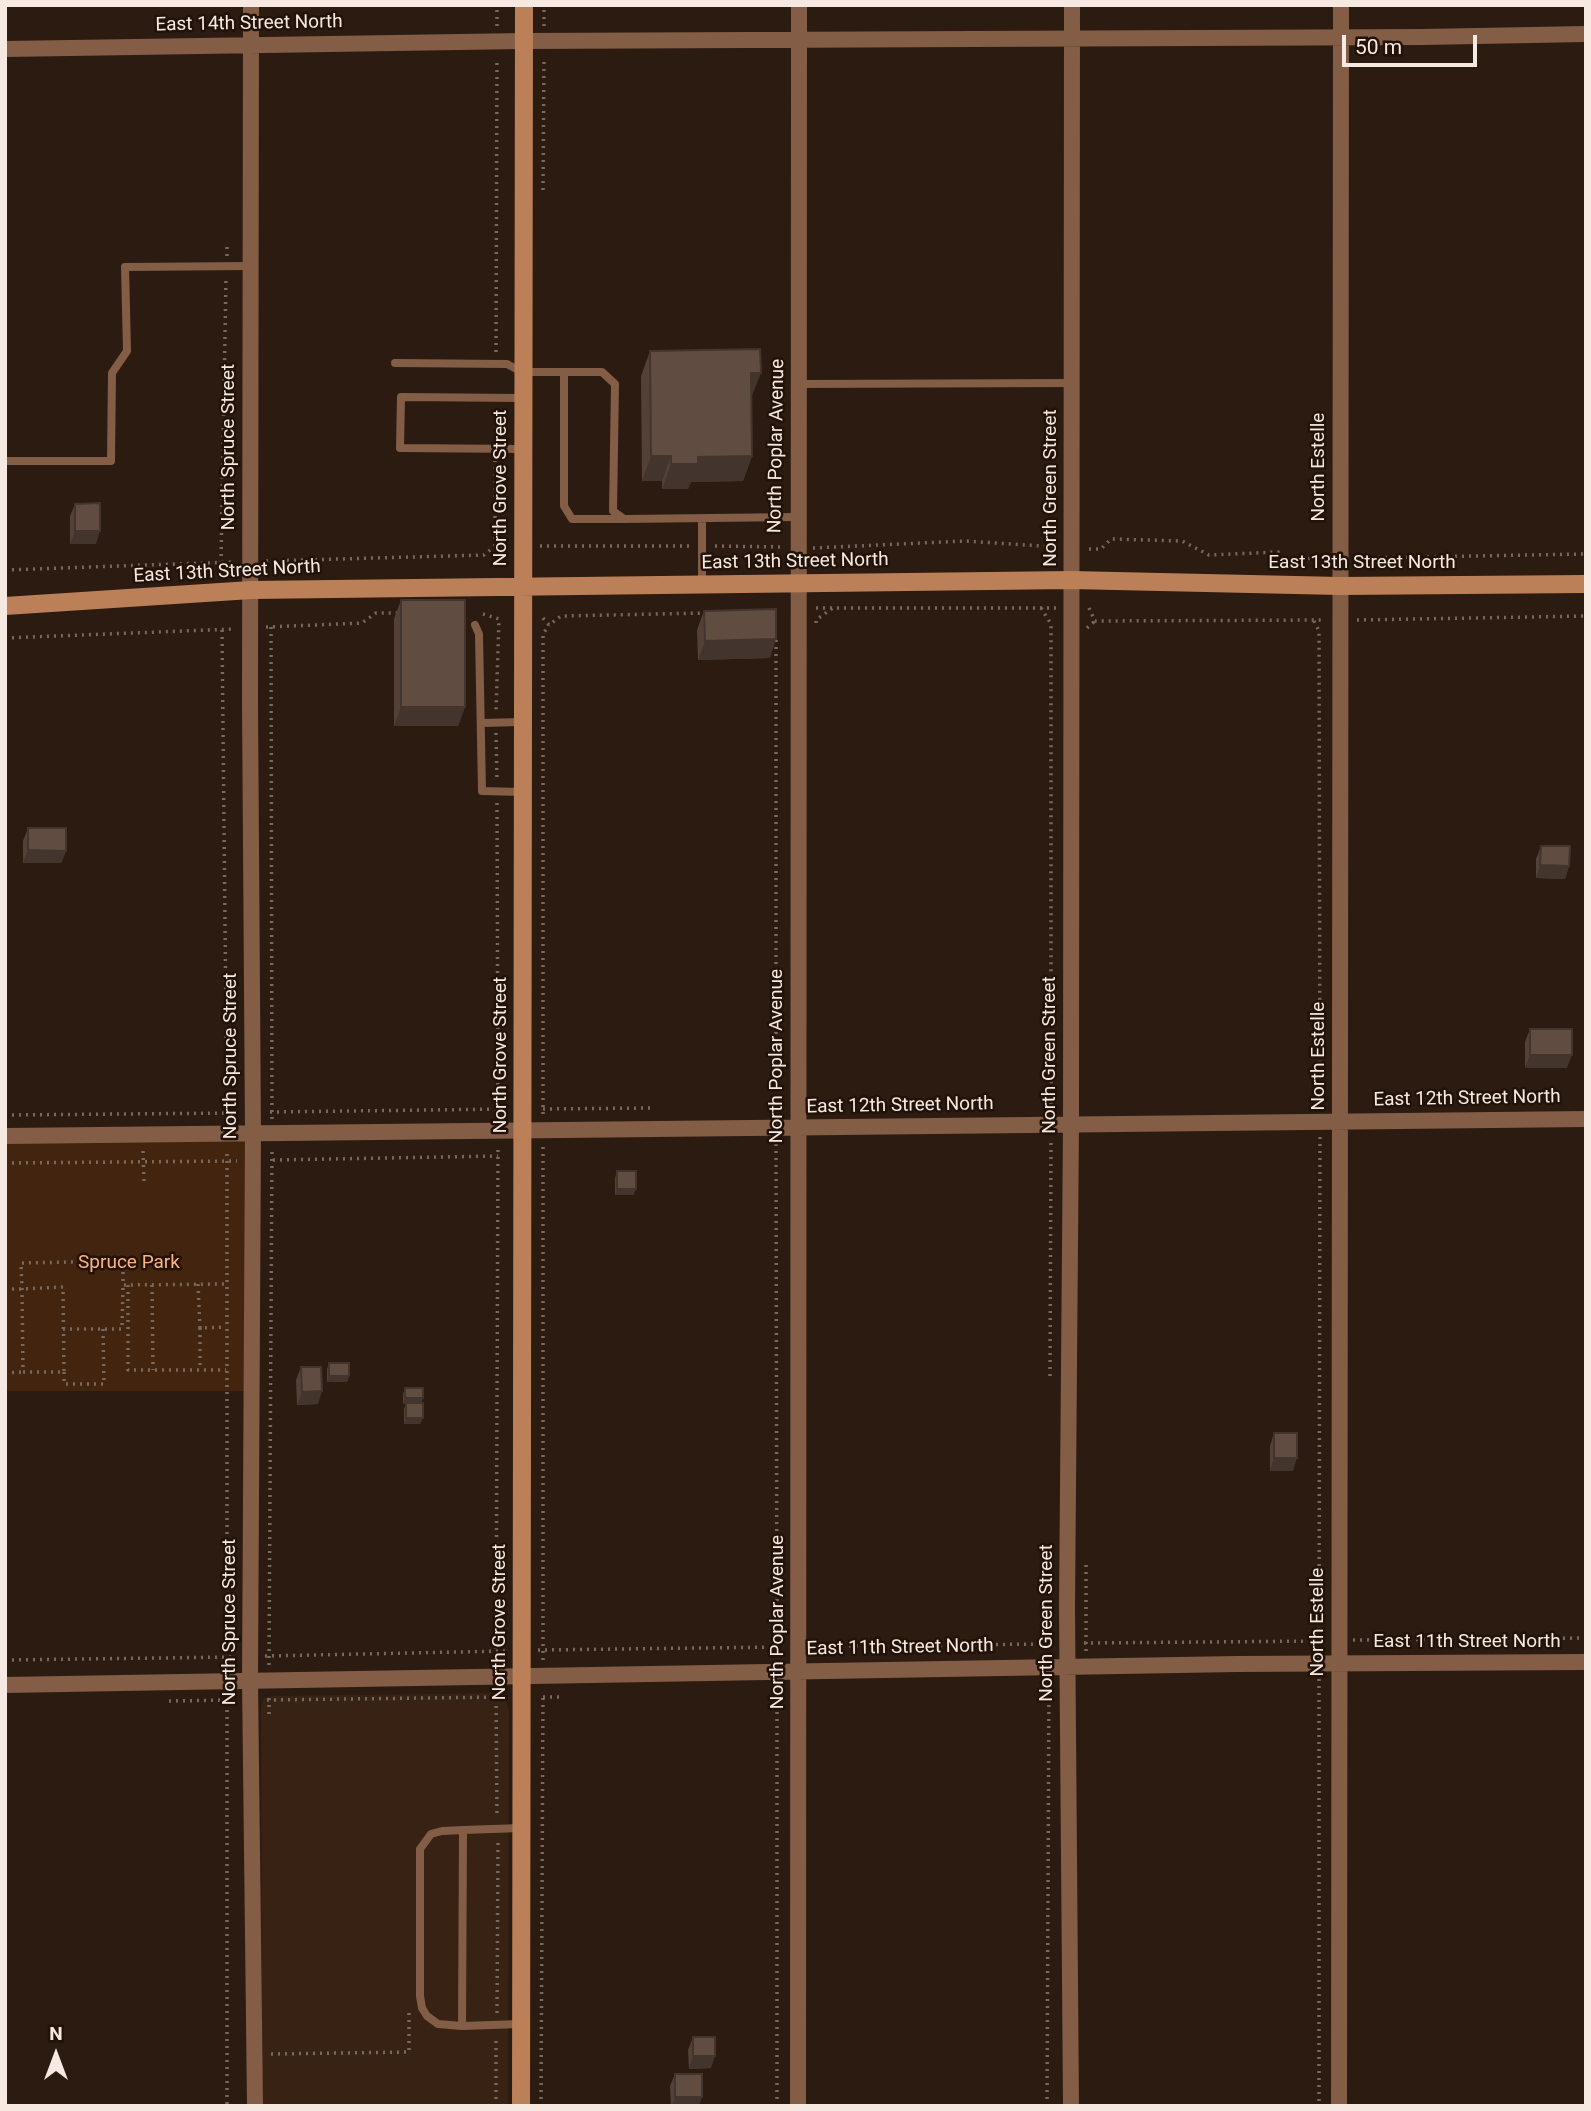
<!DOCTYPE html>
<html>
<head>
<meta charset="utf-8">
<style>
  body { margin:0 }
  #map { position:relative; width:1591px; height:2111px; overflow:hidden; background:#2c1b11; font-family:Roboto,sans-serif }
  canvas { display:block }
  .frame { position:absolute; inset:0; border:7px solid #f5e9e2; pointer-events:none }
  .north { position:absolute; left:21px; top:2020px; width:70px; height:70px; -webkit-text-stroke:5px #221208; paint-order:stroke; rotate:0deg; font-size:19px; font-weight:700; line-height:28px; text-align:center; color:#f5e9e2 }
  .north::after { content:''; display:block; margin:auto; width:24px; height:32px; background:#f5e9e2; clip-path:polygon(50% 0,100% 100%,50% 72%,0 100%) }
  .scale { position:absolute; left:1342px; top:35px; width:135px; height:32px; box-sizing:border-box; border:4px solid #f5e9e2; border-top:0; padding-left:9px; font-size:21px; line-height:24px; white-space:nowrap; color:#f5e9e2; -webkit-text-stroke:5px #221208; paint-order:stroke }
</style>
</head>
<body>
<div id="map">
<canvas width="1591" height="2111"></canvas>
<div class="frame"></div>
<div class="north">N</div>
<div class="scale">50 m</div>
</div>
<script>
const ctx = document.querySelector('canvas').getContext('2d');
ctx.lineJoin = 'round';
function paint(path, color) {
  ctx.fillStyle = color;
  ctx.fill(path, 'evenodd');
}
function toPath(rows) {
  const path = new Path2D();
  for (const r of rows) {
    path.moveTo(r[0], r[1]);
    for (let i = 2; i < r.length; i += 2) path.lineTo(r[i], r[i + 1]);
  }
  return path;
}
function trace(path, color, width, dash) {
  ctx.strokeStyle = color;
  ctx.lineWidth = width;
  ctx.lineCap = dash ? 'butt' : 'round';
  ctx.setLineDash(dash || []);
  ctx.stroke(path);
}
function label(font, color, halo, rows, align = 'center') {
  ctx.font = font + ' Roboto,sans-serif';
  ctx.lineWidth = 5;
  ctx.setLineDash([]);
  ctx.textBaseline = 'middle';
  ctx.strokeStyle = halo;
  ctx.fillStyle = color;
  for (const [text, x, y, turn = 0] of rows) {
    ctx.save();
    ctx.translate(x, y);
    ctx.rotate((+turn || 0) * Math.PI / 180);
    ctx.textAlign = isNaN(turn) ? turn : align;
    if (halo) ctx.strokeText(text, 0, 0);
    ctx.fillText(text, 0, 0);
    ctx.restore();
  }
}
const built = toPath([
  [495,1693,504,1696,509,1710,508,2106,262,2106,261,1705,264,1698,273,1696]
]);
const green = toPath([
  [253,1134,252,1391,5,1391,5,1136]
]);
const path = toPath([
  [497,26,497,5],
  [544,26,544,5],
  [543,190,544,58],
  [227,256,227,246],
  [496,352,497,59],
  [496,436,496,409],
  [495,546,495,461],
  [540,546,689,546],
  [715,546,784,547],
  [813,548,965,541,1057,547],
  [1089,549,1101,549,1111,539,1182,541,1209,555,1278,552,1282,559,1325,558],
  [1357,558,1586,554],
  [266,561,484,555,495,546,507,546],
  [221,563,226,278],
  [5,570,234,562],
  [816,608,1057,608],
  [1041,608,1051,624,1051,1110],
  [1089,608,1095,621,1325,620],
  [483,614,499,619,496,711],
  [543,618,549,625,561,616,707,613],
  [1357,620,1586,616],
  [1314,621,1319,631,1320,1108],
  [816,623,816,620,834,607],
  [266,627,362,623,376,613,399,613],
  [271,627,272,1119],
  [1087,628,1095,621],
  [222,630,227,1118],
  [5,638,234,629],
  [776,640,776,1111],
  [496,733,497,781],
  [497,803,498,1117],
  [543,1109,654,1108],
  [270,1112,507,1109],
  [543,1114,543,634,549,625],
  [5,1115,238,1113],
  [776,1144,777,1657],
  [143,1151,144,1181],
  [273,1160,498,1156],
  [5,1163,237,1161],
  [198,1284,200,1328,226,1327],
  [128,1285,128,1370,226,1370],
  [152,1285,153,1370],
  [5,1289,22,1289,63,1287,64,1372,23,1372,22,1289,21,1263,123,1261,123,1285,227,1284],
  [200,1328,200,1370],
  [63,1329,122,1329,123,1285],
  [64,1372,64,1384,104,1384,103,1329],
  [5,1373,23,1372],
  [1050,1376,1051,1139],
  [1086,1565,1086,1652],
  [1353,1640,1586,1638],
  [1084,1643,1325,1641],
  [1319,1643,1320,1136],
  [814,1646,1052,1644],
  [538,1650,782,1647],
  [265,1656,506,1651],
  [5,1660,236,1657],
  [543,1660,543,1147],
  [496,1663,498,1146],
  [269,1665,272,1147],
  [227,1667,227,1150],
  [1319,1679,1319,2106],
  [496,1692,497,1817],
  [227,1696,227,2106],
  [543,1697,559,1697],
  [267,1700,504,1697],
  [169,1701,234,1700],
  [269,1714,269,1697],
  [497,2013,498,1842],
  [271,2054,409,2052,409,2012],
  [496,2106,496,2038],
  [541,2106,543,1693],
  [777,2106,777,1686],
  [1047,2106,1049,1682]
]);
const lane = toPath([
  [395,363,507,364,522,372,602,372,615,384,613,511,624,519,797,517],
  [564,372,564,506,572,519,624,519],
  [799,384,1072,383],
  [522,398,401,397,400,448,522,449],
  [5,461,111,461,112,373,127,351,125,267,250,266],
  [702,584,702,519],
  [475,625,479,634,482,791,522,792],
  [481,723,522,722],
  [520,2024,462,2026,463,1830,521,1828],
  [462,2026,438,2024,427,2016,422,2008,420,1996,420,1849,431,1834,442,1831,463,1830]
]);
const street = toPath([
  [251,5,250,703,253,1134,250,1680,255,2106],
  [5,49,524,41,1423,37,1586,34],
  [5,1136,1586,1119],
  [5,1685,1237,1664,1586,1662],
  [798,2106,799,5],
  [1071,2106,1067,1607,1071,1125,1072,5],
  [1339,2106,1341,5]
]);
const secondary = toPath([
  [5,606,251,590,1071,580,1340,586,1586,584],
  [521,2106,524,5]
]);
const wall = toPath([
  [650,351,751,398,752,456,743,481,691,482,688,489,662,489,662,481,642,481,641,376],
  [75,504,96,544,70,544,70,516],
  [401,600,465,707,458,726,394,726,394,619],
  [704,611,770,658,698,660,697,630],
  [28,828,66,851,61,863,23,863,23,841],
  [1541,846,1569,866,1565,879,1536,878,1536,859],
  [1530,1029,1567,1068,1525,1068,1525,1042],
  [617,1171,636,1189,633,1195,615,1195,615,1178],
  [329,1363,349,1376,347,1382,327,1382,327,1369],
  [301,1367,318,1404,297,1405,296,1380],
  [405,1388,423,1398,421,1403,420,1424,404,1424,404,1409,406,1404,403,1404,403,1394],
  [1274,1433,1293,1471,1270,1471,1270,1446],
  [693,2037,711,2068,689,2069,688,2050],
  [675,2074,699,2106,671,2106,670,2086]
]);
const shadedWall = toPath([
  [751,373,761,373,751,398],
  [651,456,671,456,662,481,642,481],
  [752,456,743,481,691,482,688,489,662,489,671,464,698,457],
  [75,531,100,531,96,544,70,544],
  [776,639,770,658,698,660,705,641],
  [401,707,465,707,458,726,394,726],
  [28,850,66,851,61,863,23,863],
  [1540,865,1569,866,1565,879,1536,878],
  [1530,1055,1572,1055,1567,1068,1525,1068],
  [617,1189,636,1189,633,1195,615,1195],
  [329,1376,349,1376,347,1382,327,1382],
  [322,1391,318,1404,297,1405,302,1392],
  [405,1398,423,1398,421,1404,403,1404],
  [406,1418,423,1418,420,1424,404,1424],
  [1274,1458,1297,1458,1293,1471,1270,1471],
  [693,2056,715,2056,711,2068,689,2069],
  [675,2097,702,2097,699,2106,672,2106]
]);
const building = toPath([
  [760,349,761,373,751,373,752,456,698,457,698,464,671,464,671,456,651,456,650,351,760,349],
  [100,503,100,531,75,531,75,504,100,503],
  [401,600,465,600,465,707,401,707,401,600],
  [776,609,776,639,705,641,704,611,776,609],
  [28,828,66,828,66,851,28,850,28,828],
  [1541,846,1570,846,1569,866,1540,865,1541,846],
  [1530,1029,1572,1029,1572,1055,1530,1055,1530,1029],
  [617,1171,636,1171,636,1189,617,1189,617,1171],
  [329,1363,349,1363,349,1376,329,1376,329,1363],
  [301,1367,321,1367,322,1391,302,1392,301,1367],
  [405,1388,423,1388,423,1398,405,1398,405,1388],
  [406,1403,423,1403,423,1418,406,1418,406,1403],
  [1274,1433,1297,1433,1297,1458,1274,1458,1274,1433],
  [693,2037,715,2037,715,2056,693,2056,693,2037],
  [675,2074,702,2074,702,2097,675,2097,675,2074]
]);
const streetNames = [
  ["East 14th Street North",249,24,-1],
  ["North Poplar Avenue",777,446,-89],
  ["North Spruce Street",229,447,-90],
  ["North Estelle",1319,467,-90],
  ["North Grove Street",501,488,-90],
  ["North Green Street",1051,488,-90],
  ["East 13th Street North",795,562,-1],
  ["East 13th Street North",1362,563],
  ["East 13th Street North",227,572,-3],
  ["North Grove Street",501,1055,-90],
  ["North Green Street",1050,1055,-90],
  ["North Spruce Street",231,1056,-90],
  ["North Poplar Avenue",777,1056,-90],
  ["North Estelle",1319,1056,-90],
  ["East 12th Street North",1467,1099,-1],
  ["East 12th Street North",900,1106,-1],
  ["North Spruce Street",230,1622,-90],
  ["North Grove Street",500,1622,-90],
  ["North Poplar Avenue",778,1622,-90],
  ["North Estelle",1318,1622,-90],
  ["North Green Street",1047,1623,-90],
  ["East 11th Street North",1467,1642],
  ["East 11th Street North",900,1648,-1]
];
const parkNames = [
  ["Spruce Park",129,1263]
];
paint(built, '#382213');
paint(green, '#43240e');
trace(path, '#786960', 3.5, [2, 5]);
trace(lane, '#835d45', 8);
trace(street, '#835d45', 16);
trace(secondary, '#bc8059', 18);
paint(wall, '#534138');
paint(shadedWall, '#43352e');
paint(building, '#604c41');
trace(building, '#43352e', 2);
label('19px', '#f5e9e2', '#221208', streetNames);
label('19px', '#fcb283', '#221208', parkNames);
</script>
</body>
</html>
